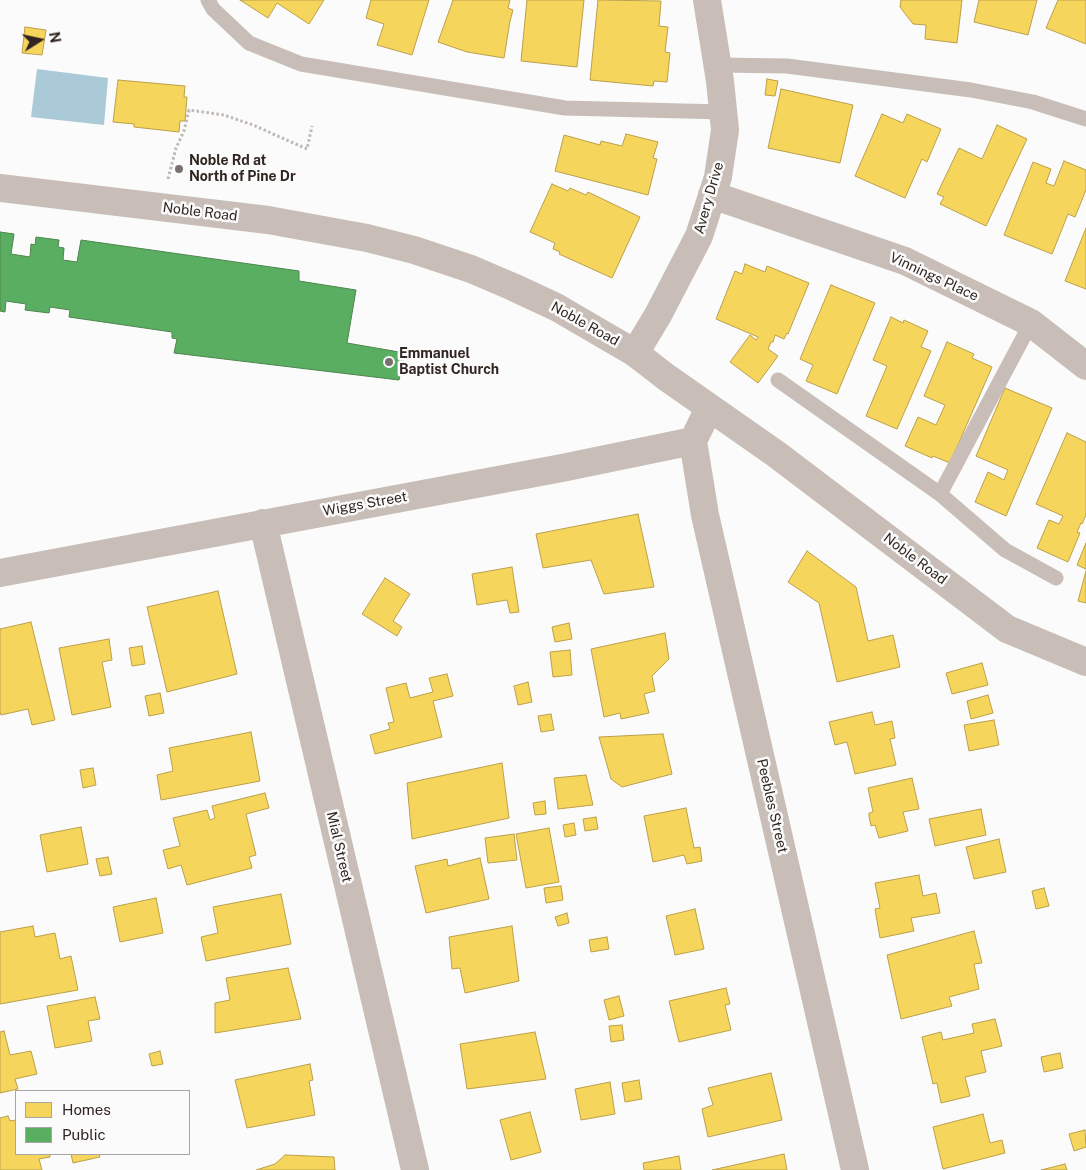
<!DOCTYPE html>
<html>
<head>
<meta charset="utf-8">
<style>
  body { margin:0 }
  #map { position:relative; width:1086px; height:1170px; overflow:hidden; background:#fbfbfb; font-family:"Public Sans",sans-serif }
  canvas { display:block }
  .legend { position:absolute; left:15px; top:1090px; width:175px; height:65px; box-sizing:border-box; background:#fbfbfb; border:1px solid #aaa5a3; margin:0; padding:6px 9px; list-style:none; font-size:15px; color:#302520 }
  .legend li { display:flex; align-items:center; gap:10px; height:25px }
  .legend b { width:25px; border:1px solid #aaa5a3 }
  .north { position:absolute; left:15px; top:15px; width:50px; height:50px; -webkit-text-stroke:4px #fbfbfb; paint-order:stroke; rotate:80deg; font-size:14px; font-weight:700; line-height:20px; text-align:center; color:#302520 }
  .north::after { content:''; display:block; margin:auto; width:18px; height:22px; background:#302520; clip-path:polygon(50% 0,100% 100%,50% 72%,0 100%) }
</style>
</head>
<body>
<div id="map">
<canvas width="1086" height="1170"></canvas>
<ul class="legend">
<li><b style="height:14px;background:#f6d55c"></b>Homes</li>
<li><b style="height:14px;background:#5aae61"></b>Public</li>
</ul>
<div class="north">N</div>
</div>
<script>
const ctx = document.querySelector('canvas').getContext('2d');
ctx.lineJoin = 'round';
function paint(path, color) {
  ctx.fillStyle = color;
  ctx.fill(path, 'evenodd');
}
function toPath(rows) {
  const path = new Path2D();
  for (const r of rows) {
    path.moveTo(r[0], r[1]);
    for (let i = 2; i < r.length; i += 2) path.lineTo(r[i], r[i + 1]);
  }
  return path;
}
function trace(path, color, width, dash) {
  ctx.strokeStyle = color;
  ctx.lineWidth = width;
  ctx.lineCap = dash ? 'butt' : 'round';
  ctx.setLineDash(dash || []);
  ctx.stroke(path);
}
function label(font, color, halo, rows, align = 'center') {
  ctx.font = font + ' "Public Sans",sans-serif';
  ctx.lineWidth = 5;
  ctx.setLineDash([]);
  ctx.textBaseline = 'middle';
  ctx.strokeStyle = halo;
  ctx.fillStyle = color;
  for (const [text, x, y, turn = 0] of rows) {
    ctx.save();
    ctx.translate(x, y);
    ctx.rotate((+turn || 0) * Math.PI / 180);
    ctx.textAlign = isNaN(turn) ? turn : align;
    if (halo) ctx.strokeText(text, 0, 0);
    ctx.fillText(text, 0, 0);
    ctx.restore();
  }
}
const water = toPath([
  [37,69,108,78,104,125,31,117]
]);
const homes = toPath([
  [240,0,324,0,309,24,277,3,268,18,240,0],
  [371,0,429,0,412,55,377,45,384,24,366,18,371,0],
  [453,0,510,0,508,8,513,10,510,21,504,58,467,52,438,42,453,0],
  [527,0,584,0,577,67,521,61,527,0],
  [598,0,661,1,659,26,668,27,665,52,670,53,667,82,654,81,653,86,590,80,598,0],
  [901,0,962,0,957,43,925,39,926,25,913,24,900,7,901,0],
  [979,0,1037,0,1028,35,974,22,979,0],
  [1058,0,1086,0,1086,44,1046,28,1058,0],
  [25,27,46,30,42,55,22,53,25,27],
  [767,79,778,81,775,96,765,95,767,79],
  [118,80,185,86,184,97,187,97,185,121,180,121,179,132,134,127,134,124,113,122,118,80],
  [781,89,853,105,840,163,768,148,781,89],
  [882,114,903,123,907,114,941,129,927,162,922,159,905,198,855,176,882,114],
  [997,125,1027,139,986,226,940,204,944,197,937,194,959,148,982,159,997,125],
  [626,134,658,142,653,158,657,159,648,195,555,171,564,135,600,145,601,141,622,146,626,134],
  [1064,161,1086,170,1086,190,1075,217,1068,214,1052,254,1004,235,1033,162,1051,169,1046,183,1054,186,1064,161],
  [552,184,568,191,570,188,586,195,588,192,640,217,612,278,559,254,560,252,553,249,555,243,530,232,552,184],
  [1086,228,1086,289,1065,281,1086,228],
  [745,264,765,272,767,266,809,283,788,334,787,333,784,339,775,335,773,342,771,342,768,349,778,356,758,383,730,362,750,335,756,340,758,337,716,319,735,271,742,274,745,264],
  [831,285,875,303,837,394,806,381,813,365,800,359,831,285],
  [891,317,903,323,904,320,928,331,921,347,931,351,897,429,866,416,887,366,873,360,891,317],
  [947,342,974,354,972,358,992,367,950,463,933,456,932,458,905,446,918,417,936,425,945,405,924,396,947,342],
  [1005,388,1052,408,1006,516,975,502,988,472,1004,480,1008,470,976,456,1005,388],
  [1067,433,1086,442,1086,515,1082,524,1081,523,1077,532,1080,533,1068,562,1037,548,1049,520,1059,524,1063,516,1036,504,1067,433],
  [638,514,654,587,604,594,591,560,543,568,536,534,638,514],
  [1086,543,1086,569,1077,565,1086,543],
  [807,551,856,587,868,641,893,635,900,667,837,682,819,603,788,582,807,551],
  [512,567,519,612,510,613,507,600,477,605,472,574,512,567],
  [1086,571,1086,603,1078,601,1086,571],
  [385,578,410,594,393,621,402,627,397,636,362,614,385,578],
  [218,591,237,674,167,692,147,607,218,591],
  [31,622,55,720,32,725,28,709,1,715,0,712,0,629,31,622],
  [569,623,572,639,555,642,552,627,569,623],
  [665,633,669,659,652,676,655,691,644,694,649,713,621,719,620,713,604,717,591,649,665,633],
  [109,639,112,660,102,662,111,707,72,715,59,648,109,639],
  [142,646,145,664,132,666,129,648,142,646],
  [570,650,572,675,553,677,550,652,570,650],
  [982,663,988,685,952,694,946,673,982,663],
  [447,674,453,696,433,701,442,737,375,754,370,735,390,729,388,723,394,722,386,688,406,683,410,698,433,692,429,678,447,674],
  [528,682,532,702,518,705,514,686,528,682],
  [160,693,164,713,149,716,145,696,160,693],
  [988,695,993,713,971,719,967,701,988,695],
  [872,712,875,725,892,721,895,738,890,739,896,765,855,774,847,742,835,745,829,722,872,712],
  [551,714,554,730,541,732,538,716,551,714],
  [994,720,999,745,969,751,964,725,994,720],
  [251,732,260,781,161,800,157,775,173,771,169,748,251,732],
  [663,734,672,774,622,787,611,779,599,737,663,734],
  [502,763,509,818,412,839,407,783,502,763],
  [93,768,96,785,83,788,80,770,93,768],
  [586,775,593,805,558,809,554,778,586,775],
  [912,778,919,809,903,812,908,831,879,838,875,825,871,826,869,816,869,813,873,812,868,788,912,778],
  [265,793,269,808,246,814,256,855,249,857,252,868,187,885,181,865,168,869,163,850,180,846,173,818,207,810,210,820,215,818,212,806,265,793],
  [545,801,546,814,535,815,533,803,545,801],
  [686,808,694,848,700,847,702,861,687,864,684,855,653,862,644,816,686,808],
  [981,809,986,835,935,846,929,819,981,809],
  [596,817,598,829,585,831,583,819,596,817],
  [574,823,576,835,565,837,563,825,574,823],
  [81,827,88,864,47,872,40,835,81,827],
  [549,828,559,882,526,888,516,834,549,828],
  [514,834,517,860,488,863,485,838,514,834],
  [999,839,1006,872,974,879,966,847,999,839],
  [108,857,112,874,100,876,96,859,108,857],
  [480,858,489,899,426,913,415,866,447,859,448,866,480,858],
  [919,875,923,896,936,893,940,913,911,918,914,931,880,938,875,909,880,908,875,883,919,875],
  [561,886,563,900,546,903,544,888,561,886],
  [1044,888,1049,906,1036,909,1032,891,1044,888],
  [281,894,291,944,206,961,201,937,218,933,213,907,281,894],
  [156,898,163,933,120,942,113,907,156,898],
  [695,909,704,949,675,955,666,916,695,909],
  [567,913,569,923,558,926,555,917,567,913],
  [33,926,35,937,55,933,60,959,71,956,78,990,0,1004,0,932,33,926],
  [512,926,519,981,465,993,460,968,452,969,449,937,512,926],
  [974,931,982,963,974,964,979,989,949,997,952,1006,901,1019,887,955,974,931],
  [607,937,609,949,591,952,589,940,607,937],
  [288,968,301,1019,215,1033,215,1003,230,1000,226,978,288,968],
  [726,988,730,1004,725,1005,731,1030,679,1042,669,1001,726,988],
  [619,996,624,1016,609,1020,604,1000,619,996],
  [95,997,100,1019,88,1021,92,1041,55,1048,47,1006,95,997],
  [995,1019,1002,1046,981,1051,986,1072,965,1077,970,1096,941,1103,937,1083,933,1084,922,1037,941,1032,943,1040,974,1033,972,1024,995,1019],
  [622,1025,624,1040,611,1042,609,1026,622,1025],
  [4,1031,10,1055,31,1051,37,1074,15,1079,18,1089,0,1093,0,1032,4,1031],
  [535,1032,546,1079,467,1089,460,1044,535,1032],
  [160,1051,163,1064,152,1066,149,1054,160,1051],
  [1060,1053,1063,1068,1044,1072,1041,1057,1060,1053],
  [310,1064,313,1080,309,1081,315,1115,247,1128,235,1080,310,1064],
  [771,1073,782,1120,708,1137,702,1109,713,1105,708,1088,771,1073],
  [639,1080,642,1099,625,1102,622,1083,639,1080],
  [610,1082,615,1114,581,1120,575,1089,610,1082],
  [530,1112,541,1152,511,1160,500,1120,530,1112],
  [983,1114,990,1143,1002,1140,1005,1153,943,1169,933,1127,983,1114],
  [8,1116,10,1121,16,1120,16,1154,50,1154,50,1157,39,1159,42,1170,0,1170,0,1118,8,1116],
  [1085,1130,1086,1147,1074,1151,1069,1134,1085,1130],
  [71,1154,99,1154,100,1157,73,1163,71,1154],
  [784,1154,787,1170,712,1170,784,1154],
  [285,1155,334,1157,335,1170,256,1170,275,1164,285,1155],
  [679,1156,681,1170,644,1170,643,1163,679,1156],
  [1065,1164,1067,1170,1041,1170,1065,1164]
]);
const public = toPath([
  [0,232,14,234,11,254,30,257,31,244,35,245,36,237,59,240,58,247,64,248,63,260,77,262,81,240,299,271,299,281,356,290,347,343,405,353,399,380,174,353,177,339,172,338,172,332,69,317,70,310,50,307,49,313,25,310,26,304,6,301,5,312,0,311,0,232]
]);
const path = toPath([
  [168,179,176,148,184,131,189,110,224,115,253,125,307,149,312,126]
]);
const service = toPath([
  [208,0,213,9,249,43,301,64,565,108,723,112],
  [718,65,787,66,971,90,1033,102,1086,119],
  [778,380,940,494,1005,550,1056,578],
  [940,494,1031,323]
]);
const minor = toPath([
  [712,195,905,261,1031,323,1086,366],
  [635,353,658,315,699,236,718,177,725,130,720,81,707,0],
  [693,441,705,515,855,1170],
  [263,523,415,1170],
  [0,573,562,468,693,441,709,408]
]);
const tertiary = toPath([
  [0,188,268,220,367,238,414,250,471,269,513,287,556,307,635,353,666,377,776,454,1007,629,1086,662]
]);
const markers = [
  [179,169,5,"#77706d"],
  [389,362,5,"#77706d"]
];
const poiNames = [
  ["Noble Rd at",189,161],
  ["North of Pine Dr",189,177],
  ["Emmanuel",399,354],
  ["Baptist Church",399,370]
];
const streetNames = [
  ["Avery Drive",709,198,-74],
  ["Noble Road",200,212,7],
  ["Vinnings Place",934,277,25],
  ["Noble Road",585,324,29],
  ["Wiggs Street",365,504,-10],
  ["Noble Road",915,559,37],
  ["Peebles Street",772,806,77],
  ["Mial Street",339,847,77]
];
paint(water, '#aacad7');
paint(homes, '#f6d55c');
trace(homes, '#bba04a', 1);
paint(public, '#5aae61');
trace(public, '#4d854e', 1);
trace(path, '#bfb8b3', 3, [2.5, 2.5]);
trace(service, '#c8beb7', 15);
trace(minor, '#c8beb7', 28);
trace(tertiary, '#c8beb7', 28);
for (const [x, y, r, color] of markers) {
  const dot = new Path2D();
  dot.arc(x, y, r, 0, 2 * Math.PI);
  ctx.fillStyle = color;
  ctx.fill(dot);
  trace(dot, '#fbfbfb', 2);
}
label('bold 14px', '#302520', '#fbfbfb', poiNames, 'left');
label('14px', '#302520', '#fbfbfb', streetNames);
</script>
</body>
</html>
